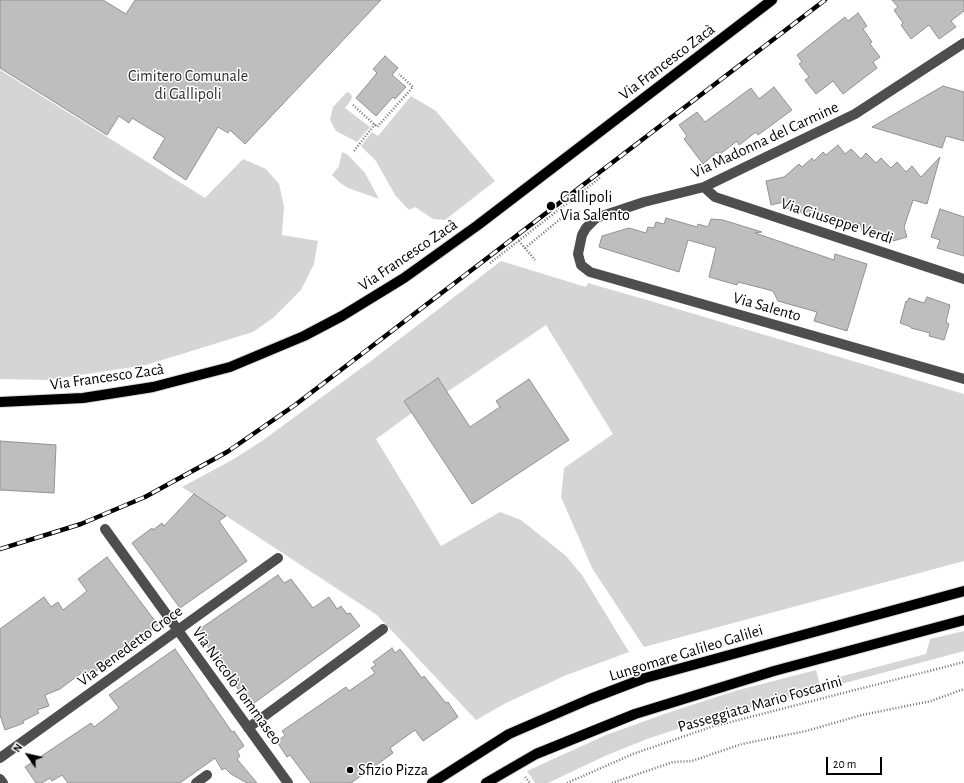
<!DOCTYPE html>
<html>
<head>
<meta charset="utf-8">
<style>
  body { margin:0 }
  #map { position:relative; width:964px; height:783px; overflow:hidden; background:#fff; font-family:"Alegreya Sans",sans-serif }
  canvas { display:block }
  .north { position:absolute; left:8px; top:735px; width:40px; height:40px; -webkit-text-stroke:3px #fff; paint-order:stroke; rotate:304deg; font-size:11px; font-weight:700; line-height:16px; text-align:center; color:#000 }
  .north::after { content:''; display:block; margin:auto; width:14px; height:18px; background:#000; clip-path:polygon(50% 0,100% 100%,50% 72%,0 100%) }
  .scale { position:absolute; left:826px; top:757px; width:56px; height:18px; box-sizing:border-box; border:2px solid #000; border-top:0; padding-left:5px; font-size:12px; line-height:14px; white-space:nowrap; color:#000; -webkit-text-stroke:3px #fff; paint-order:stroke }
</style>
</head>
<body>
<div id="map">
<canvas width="964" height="783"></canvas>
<div class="north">N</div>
<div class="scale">20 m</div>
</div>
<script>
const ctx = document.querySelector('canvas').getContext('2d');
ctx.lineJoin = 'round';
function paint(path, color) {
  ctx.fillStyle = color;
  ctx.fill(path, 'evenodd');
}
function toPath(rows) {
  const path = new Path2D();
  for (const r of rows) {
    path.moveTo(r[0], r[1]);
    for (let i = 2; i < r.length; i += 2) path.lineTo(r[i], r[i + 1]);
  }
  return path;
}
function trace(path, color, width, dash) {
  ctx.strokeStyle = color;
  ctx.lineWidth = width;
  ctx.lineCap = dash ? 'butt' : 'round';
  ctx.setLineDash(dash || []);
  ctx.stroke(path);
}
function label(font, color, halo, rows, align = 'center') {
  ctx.font = font + ' "Alegreya Sans",sans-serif';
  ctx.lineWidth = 3;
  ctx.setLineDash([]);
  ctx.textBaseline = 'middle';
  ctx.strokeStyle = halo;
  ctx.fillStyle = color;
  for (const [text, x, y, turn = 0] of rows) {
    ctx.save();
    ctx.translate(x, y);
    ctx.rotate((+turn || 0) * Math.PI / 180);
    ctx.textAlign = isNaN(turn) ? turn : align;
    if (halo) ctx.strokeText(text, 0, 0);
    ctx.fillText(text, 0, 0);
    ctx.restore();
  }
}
const green = toPath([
  [0,70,205,198,243,159,266,169,279,184,284,206,282,235,318,241,314,264,301,290,273,318,253,332,146,365,48,380,0,379],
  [349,92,352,96,351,100,345,108,370,127,357,142,336,131,330,120,333,107,346,93],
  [411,96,436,111,495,181,445,220,433,219,415,207,409,210,395,195,376,161,361,146,372,132,378,136],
  [342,152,348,155,365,173,379,199,348,188,340,183,332,175,339,166],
  [501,261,586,287,588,283,647,300,964,394,964,561,644,647,592,568,561,497,564,468,613,434,546,325,447,392,438,379,405,400,412,413,376,439,441,546,500,512,521,520,566,556,582,575,629,652,564,676,506,703,476,720,377,615,182,487,232,460,262,441,371,361],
  [964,631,964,651,841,684,839,677,926,654,930,639],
  [816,670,821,689,708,719,647,739,605,756,548,783,535,783,527,771,606,735,670,712,735,691]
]);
const building = toPath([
  [0,0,103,0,126,14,135,0,381,0,245,144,230,130,228,133,218,127,186,180,153,158,165,138,132,118,129,123,119,116,107,135,0,68,0,0],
  [892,0,964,0,964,11,951,21,956,27,939,39,929,25,911,39,901,25,903,23,894,10,898,7,892,0],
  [858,13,867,26,863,29,872,42,870,44,880,57,873,62,877,68,843,94,833,81,816,94,805,80,809,77,799,64,802,62,797,55,845,17,848,21,858,13],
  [385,56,398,68,392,75,406,87,395,99,393,97,376,116,356,98,377,73,373,69,385,56],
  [943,86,964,92,964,141,946,136,942,148,872,127,943,86],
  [774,87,792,110,758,135,756,132,739,145,737,141,719,155,717,152,703,164,684,139,687,136,679,125,697,112,705,122,751,88,759,99,774,87],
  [838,145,845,154,851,149,861,159,866,153,876,163,881,158,891,168,897,162,906,172,912,166,921,177,940,157,927,204,913,200,904,227,907,237,893,241,890,233,878,235,875,228,862,231,860,223,844,227,846,219,832,222,830,215,816,218,815,210,801,213,799,205,786,209,784,202,771,205,766,181,784,177,799,164,802,167,812,158,814,161,823,152,826,155,838,145],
  [940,209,964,217,964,256,937,248,940,240,931,237,940,209],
  [666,218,697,227,698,224,708,227,711,219,723,220,762,232,755,233,834,260,835,254,867,264,847,331,814,321,817,312,778,301,773,291,738,282,737,285,709,277,716,248,688,240,679,272,599,247,602,236,629,228,646,233,648,227,654,228,656,222,664,224,666,218],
  [927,297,950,305,946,322,949,324,944,340,929,336,930,333,911,328,911,327,900,323,906,301,907,302,909,298,924,303,927,297],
  [438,378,470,427,500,407,496,401,529,379,569,440,472,504,404,401,438,378],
  [0,441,56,445,54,493,0,490,0,441],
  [194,494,226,516,219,521,247,561,180,608,132,543,152,528,153,530,162,523,164,526,194,494],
  [107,557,158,625,88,677,84,671,60,689,45,695,49,706,37,710,39,713,23,721,24,723,5,730,0,715,0,629,44,597,51,607,58,602,63,610,87,591,78,579,107,557],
  [278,575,284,583,291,579,313,608,329,597,337,609,341,606,347,614,350,613,360,626,250,706,197,631,278,575],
  [392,648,395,653,400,649,422,678,424,676,446,703,448,702,458,717,423,741,415,730,390,748,393,753,351,783,311,783,290,755,287,757,277,742,285,735,282,731,346,687,349,691,375,673,371,668,376,665,373,662,392,648],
  [175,649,232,732,234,731,244,746,237,751,240,756,237,759,257,783,247,783,231,774,225,768,222,770,215,758,180,783,68,783,62,775,52,781,50,778,42,783,36,783,25,767,91,723,94,727,119,708,109,695,175,649]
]);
const path = toPath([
  [353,105,377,127,413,87,399,74],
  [354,151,375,124],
  [519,241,525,248,564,216,580,212],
  [525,248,535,260],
  [490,263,601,177],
  [525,777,530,783],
  [567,783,633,754,711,727,964,662],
  [612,783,673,762,692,761,742,744,806,731,862,715,931,701,964,689]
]);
const minor = toPath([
  [964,43,855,114,704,187,644,202,596,218,586,228,582,235,578,254,581,265,590,272,964,379],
  [704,187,715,197,964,279],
  [105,529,288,783],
  [248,728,383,629],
  [0,758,278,558],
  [0,779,3,783],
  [196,783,207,775]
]);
const major = toPath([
  [0,402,83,398,153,387,230,367,304,336,342,316,404,278,478,225,772,0],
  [432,783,509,734,590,699,645,678,964,591],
  [486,783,536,754,635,714,774,671,964,620]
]);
const rail = toPath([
  [0,549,81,524,145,497,227,452,295,405,825,0]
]);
const markers = [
  [551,206,5,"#000"],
  [350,770,4,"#000"]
];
const streetNames = [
  ["Via Francesco Zacà",667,62,-37],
  ["Via Madonna del Carmine",765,140,-25],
  ["Via Giuseppe Verdi",837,221,18],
  ["Via Francesco Zacà",408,255,-34],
  ["Via Salento",767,307,16],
  ["Via Francesco Zacà",107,377,-8],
  ["Via Benedetto Croce",130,646,-36],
  ["Lungomare Galileo Galilei",686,653,-17],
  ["Via Niccolò Tommaseo",237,686,54],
  ["Passeggiata Mario Foscarini",760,704,-16]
];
const parkNames = [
  ["Cimitero Comunale",188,76],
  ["di Gallipoli",188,94]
];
const poiNames = [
  ["Gallipoli",560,197],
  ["Via Salento",560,215],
  ["Sfizio Pizza",358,770]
];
paint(green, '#d5d5d5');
paint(building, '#bebebe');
trace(building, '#929292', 1);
trace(major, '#dbdbdb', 12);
trace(path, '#707070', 2.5, [1, 2]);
trace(minor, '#4e4e4e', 10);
trace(major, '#000', 10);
trace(rail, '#000', 4.5);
trace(rail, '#fff', 3, [9]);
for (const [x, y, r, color] of markers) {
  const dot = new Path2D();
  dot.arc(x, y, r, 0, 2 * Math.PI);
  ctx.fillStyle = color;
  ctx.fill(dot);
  trace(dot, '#fff', 1.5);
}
label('16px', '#000', '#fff', streetNames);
label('16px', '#2c2c2c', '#fff', parkNames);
label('16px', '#000', '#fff', poiNames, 'left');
</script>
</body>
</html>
